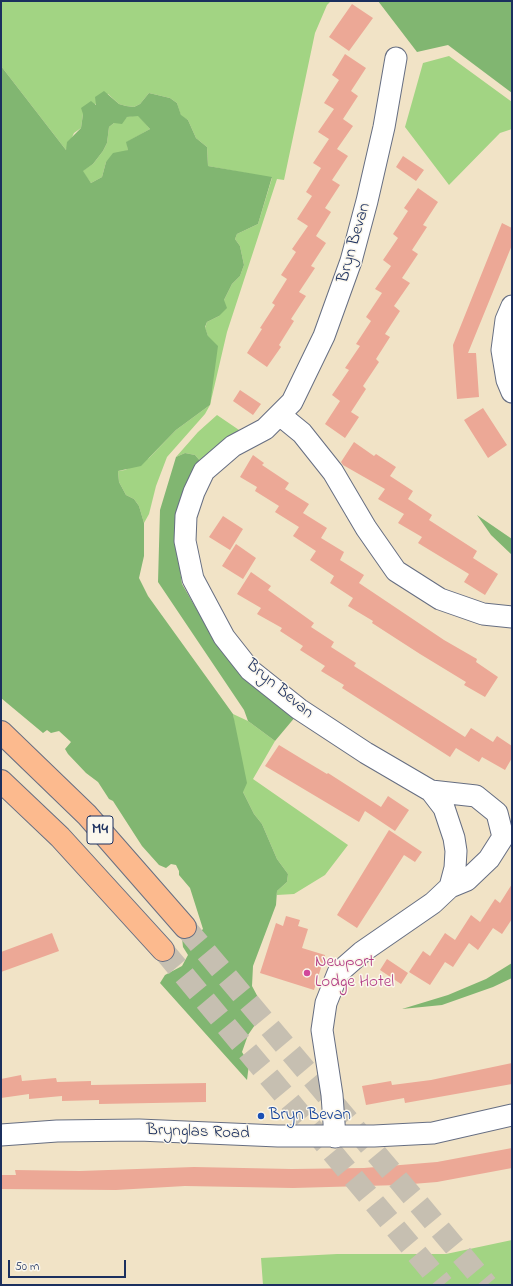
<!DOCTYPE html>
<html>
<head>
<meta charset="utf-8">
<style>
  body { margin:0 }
  #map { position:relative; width:513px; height:1286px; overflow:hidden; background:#f1e3c6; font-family:"Indie Flower",sans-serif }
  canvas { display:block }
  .frame { position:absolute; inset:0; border:2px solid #1b2f5e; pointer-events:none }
  .scale { position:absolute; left:8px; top:1260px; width:118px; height:18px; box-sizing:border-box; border:2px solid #1b2f5e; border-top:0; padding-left:5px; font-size:12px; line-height:14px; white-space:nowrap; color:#1b2f5e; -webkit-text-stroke:3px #fbf7ec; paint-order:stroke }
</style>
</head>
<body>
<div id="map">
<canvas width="513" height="1286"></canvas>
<div class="frame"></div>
<div class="scale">50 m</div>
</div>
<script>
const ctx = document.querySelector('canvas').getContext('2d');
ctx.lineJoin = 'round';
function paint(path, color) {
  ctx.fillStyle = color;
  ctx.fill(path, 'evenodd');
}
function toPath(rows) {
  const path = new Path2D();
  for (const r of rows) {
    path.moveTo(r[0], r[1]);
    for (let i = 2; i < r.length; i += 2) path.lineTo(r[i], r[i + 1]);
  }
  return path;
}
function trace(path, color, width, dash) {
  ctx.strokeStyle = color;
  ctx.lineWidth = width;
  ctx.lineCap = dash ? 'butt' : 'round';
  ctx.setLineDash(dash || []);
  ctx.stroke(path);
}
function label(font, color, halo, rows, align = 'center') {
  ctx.font = font + ' "Indie Flower",sans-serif';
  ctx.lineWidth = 3;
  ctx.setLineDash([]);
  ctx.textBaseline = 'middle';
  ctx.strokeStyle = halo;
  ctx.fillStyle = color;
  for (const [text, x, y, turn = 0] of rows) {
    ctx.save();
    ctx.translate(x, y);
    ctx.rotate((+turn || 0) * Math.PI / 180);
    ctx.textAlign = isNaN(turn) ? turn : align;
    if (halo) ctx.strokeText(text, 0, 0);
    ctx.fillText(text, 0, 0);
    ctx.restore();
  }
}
const green = toPath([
  [1,1,331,1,327,5,315,33,284,180,277,179,227,332,210,405,205,414,167,457,156,486,149,514,144,523,139,506,134,499,126,495,119,482,118,471,125,470,149,458,176,430,210,405,208,336,205,328,207,322,219,316,224,300,232,284,240,276,244,265,240,246,235,239,237,234,258,224,272,178,208,166,207,147,196,138,188,120,181,116,177,103,170,98,149,93,140,104,134,107,126,106,119,104,108,94,83,114,81,128,74,133,66,150,1,66],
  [449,56,512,102,512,129,500,133,449,185,405,127,423,63],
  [138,115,150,129,127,142,128,150,106,162,102,177,91,183,82,171,93,164,103,151,107,143,109,127,114,123,127,117],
  [217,415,242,432,202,463,195,455,185,453,176,457,198,432],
  [233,714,248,721,275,741,253,779,348,845,325,875,294,894,277,895,277,891,287,882,288,874,277,859,262,824,254,814,243,792],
  [512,1240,512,1285,263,1285,261,1258,337,1254,446,1254]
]);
const forest = toPath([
  [378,1,512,1,512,93,448,45,417,52],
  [1,66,66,150,67,142,81,128,83,114,81,108,91,101,96,105,95,97,104,91,119,104,126,106,134,107,140,104,149,93,170,98,177,103,181,115,188,120,196,138,207,147,208,166,272,177,258,224,237,234,235,239,240,246,244,265,240,276,232,284,224,300,227,308,219,316,207,322,205,327,208,336,218,346,210,405,176,430,141,466,118,471,119,482,126,495,134,499,139,506,144,523,144,556,139,578,148,596,233,714,247,783,243,792,254,814,262,824,277,859,288,874,287,882,277,891,276,905,253,966,252,986,261,1003,257,1022,248,1035,242,1052,249,1064,247,1080,160,983,165,975,182,966,188,955,183,947,182,938,192,931,198,934,203,929,190,888,179,875,179,871,176,865,171,864,166,868,159,865,142,846,113,801,109,799,98,782,86,773,68,754,65,749,71,742,59,731,51,733,47,730,43,733,1,698],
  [138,116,150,129,126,142,128,150,113,153,106,162,102,177,91,183,83,171,93,164,103,151,107,143,109,127,114,123,122,124,127,117],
  [185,453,195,455,202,463,176,542,182,584,215,641,296,716,275,741,248,721,244,710,158,582,160,510,176,457],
  [477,515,512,539,512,555,491,535],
  [512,963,512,978,493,987,442,1005,402,1009,448,995,486,979]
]);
const building = toPath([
  [352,4,373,18,349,51,329,37],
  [345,54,366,68,351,91,358,96,343,119,353,126,337,149,348,156,332,180,340,185,325,208,331,212,316,236,326,243,311,266,315,268,299,292,306,296,291,319,294,321,279,345,281,347,267,367,247,353,262,329,260,328,275,305,272,303,287,279,281,275,296,252,292,249,308,226,297,219,312,196,306,192,321,168,313,163,329,139,318,132,334,109,324,103,339,80,332,75],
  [403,156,424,170,416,181,396,167],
  [418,188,438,202,423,225,427,227,412,250,418,254,402,278,410,283,394,306,400,311,385,334,390,337,376,359,379,362,363,386,366,389,351,412,359,417,345,438,325,424,340,401,332,395,349,370,345,368,360,346,356,344,371,321,366,317,382,293,375,289,391,266,383,260,398,238,393,234,408,211,404,208],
  [502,223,512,228,512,245,468,353,476,353,479,397,457,399,453,345],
  [240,390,261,404,253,415,233,401],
  [483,408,507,445,488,458,464,420],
  [354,442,374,456,376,454,396,467,390,476,413,491,408,499,432,515,429,520,477,551,473,558,498,574,485,595,464,582,469,574,418,543,422,537,398,523,404,514,378,499,385,489,343,465,341,462],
  [253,455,264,463,262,465,289,483,285,489,309,504,303,513,327,528,321,538,344,552,340,560,364,575,359,583,444,640,477,659,476,662,498,677,485,697,464,685,466,682,420,654,372,623,373,621,348,606,353,598,330,583,334,576,310,560,316,551,293,536,299,527,275,512,279,506,255,491,257,487,240,477],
  [223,516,243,529,230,550,209,537],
  [236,544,256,558,243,579,222,566],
  [251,572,271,586,268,590,314,623,311,627,334,642,331,647,356,663,354,666,465,737,471,728,493,742,497,736,512,746,512,758,505,770,482,757,479,762,456,748,450,757,342,688,344,685,321,671,325,666,300,650,303,646,280,631,282,628,257,614,261,608,237,594],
  [279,745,302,759,327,774,328,773,381,807,388,796,409,810,395,831,365,811,359,822,265,766],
  [389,830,422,852,415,862,404,855,357,928,337,915],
  [512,884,512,919,502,934,493,928,478,950,469,943,453,967,445,962,430,985,409,972,423,951,430,956,445,933,455,940,471,915,480,922,495,899,500,903],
  [286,916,300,920,298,926,308,929,302,948,325,955,314,990,260,973,276,923,283,926],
  [52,933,59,951,1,972,1,952],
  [387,959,408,973,401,984,380,970],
  [512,1063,512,1084,405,1103,404,1098,366,1105,362,1086,391,1081,392,1085,431,1080],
  [21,1075,22,1081,56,1078,57,1082,91,1081,91,1085,206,1083,206,1102,99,1104,99,1100,62,1101,62,1096,29,1099,29,1094,1,1098,1,1079],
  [512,1148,512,1168,437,1182,400,1185,293,1188,185,1186,116,1190,1,1189,1,1175,16,1175,15,1170,80,1171,194,1167,292,1169,364,1168,437,1162]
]);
const highwayTunnel = toPath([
  [185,927,487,1285],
  [163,950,443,1285]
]);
const minor = toPath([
  [512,306,506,320,502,350,507,380,512,392],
  [280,415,302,433,333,472,366,528,396,571,440,599,483,614,512,617],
  [431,791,476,796,497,813,503,837,489,859,467,880,450,887],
  [1,1135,57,1131,139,1130,278,1136,374,1136,433,1133,512,1115],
  [335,1137,332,1095,322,1030,326,1003,338,973,362,952,433,903,450,887,455,868,456,851,454,838,444,808,431,791,366,753,299,709,250,670,224,637,193,579,185,541,186,516,194,492,204,471,233,446,265,429,292,402,324,336,351,261,367,201,384,127,396,58]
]);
const highway = toPath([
  [1,732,87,815,185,927],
  [1,781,60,837,163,950]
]);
const markers = [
  [307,973,4,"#d1479c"],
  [261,1116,4,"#1a4fb4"]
];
const shields = [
  [100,830,26]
];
const shieldNames = [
  ["M4",100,830]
];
const streetNames = [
  ["Bryn Bevan",355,243,-74],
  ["Bryn Bevan",279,690,40],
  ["Brynglas Road",198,1133,2]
];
const hotelNames = [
  ["Newport",315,963],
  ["Lodge Hotel",315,983]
];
const transitNames = [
  ["Bryn Bevan",269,1116]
];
paint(green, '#a2d483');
paint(forest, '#81b671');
paint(building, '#eca896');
trace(highwayTunnel, '#c6bfb1', 22, [22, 11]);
trace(minor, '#666e82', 23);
trace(highway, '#666e82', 24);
trace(minor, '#fff', 21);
trace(highway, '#fcba8e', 22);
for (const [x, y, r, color] of markers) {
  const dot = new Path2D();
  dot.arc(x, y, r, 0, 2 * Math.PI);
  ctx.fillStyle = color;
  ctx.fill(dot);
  trace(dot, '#fbf7ec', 1.5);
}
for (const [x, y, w] of shields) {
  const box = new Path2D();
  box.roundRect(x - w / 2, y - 14, w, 28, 3);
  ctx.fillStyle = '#fbf7ec';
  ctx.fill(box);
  trace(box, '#1b2f5e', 1);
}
label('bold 16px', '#1b2f5e', null, shieldNames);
label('17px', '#1b2f5e', '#fbf7ec', streetNames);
label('17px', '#b23c85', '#fbf7ec', hotelNames, 'left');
label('17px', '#164399', '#fbf7ec', transitNames, 'left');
</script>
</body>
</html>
